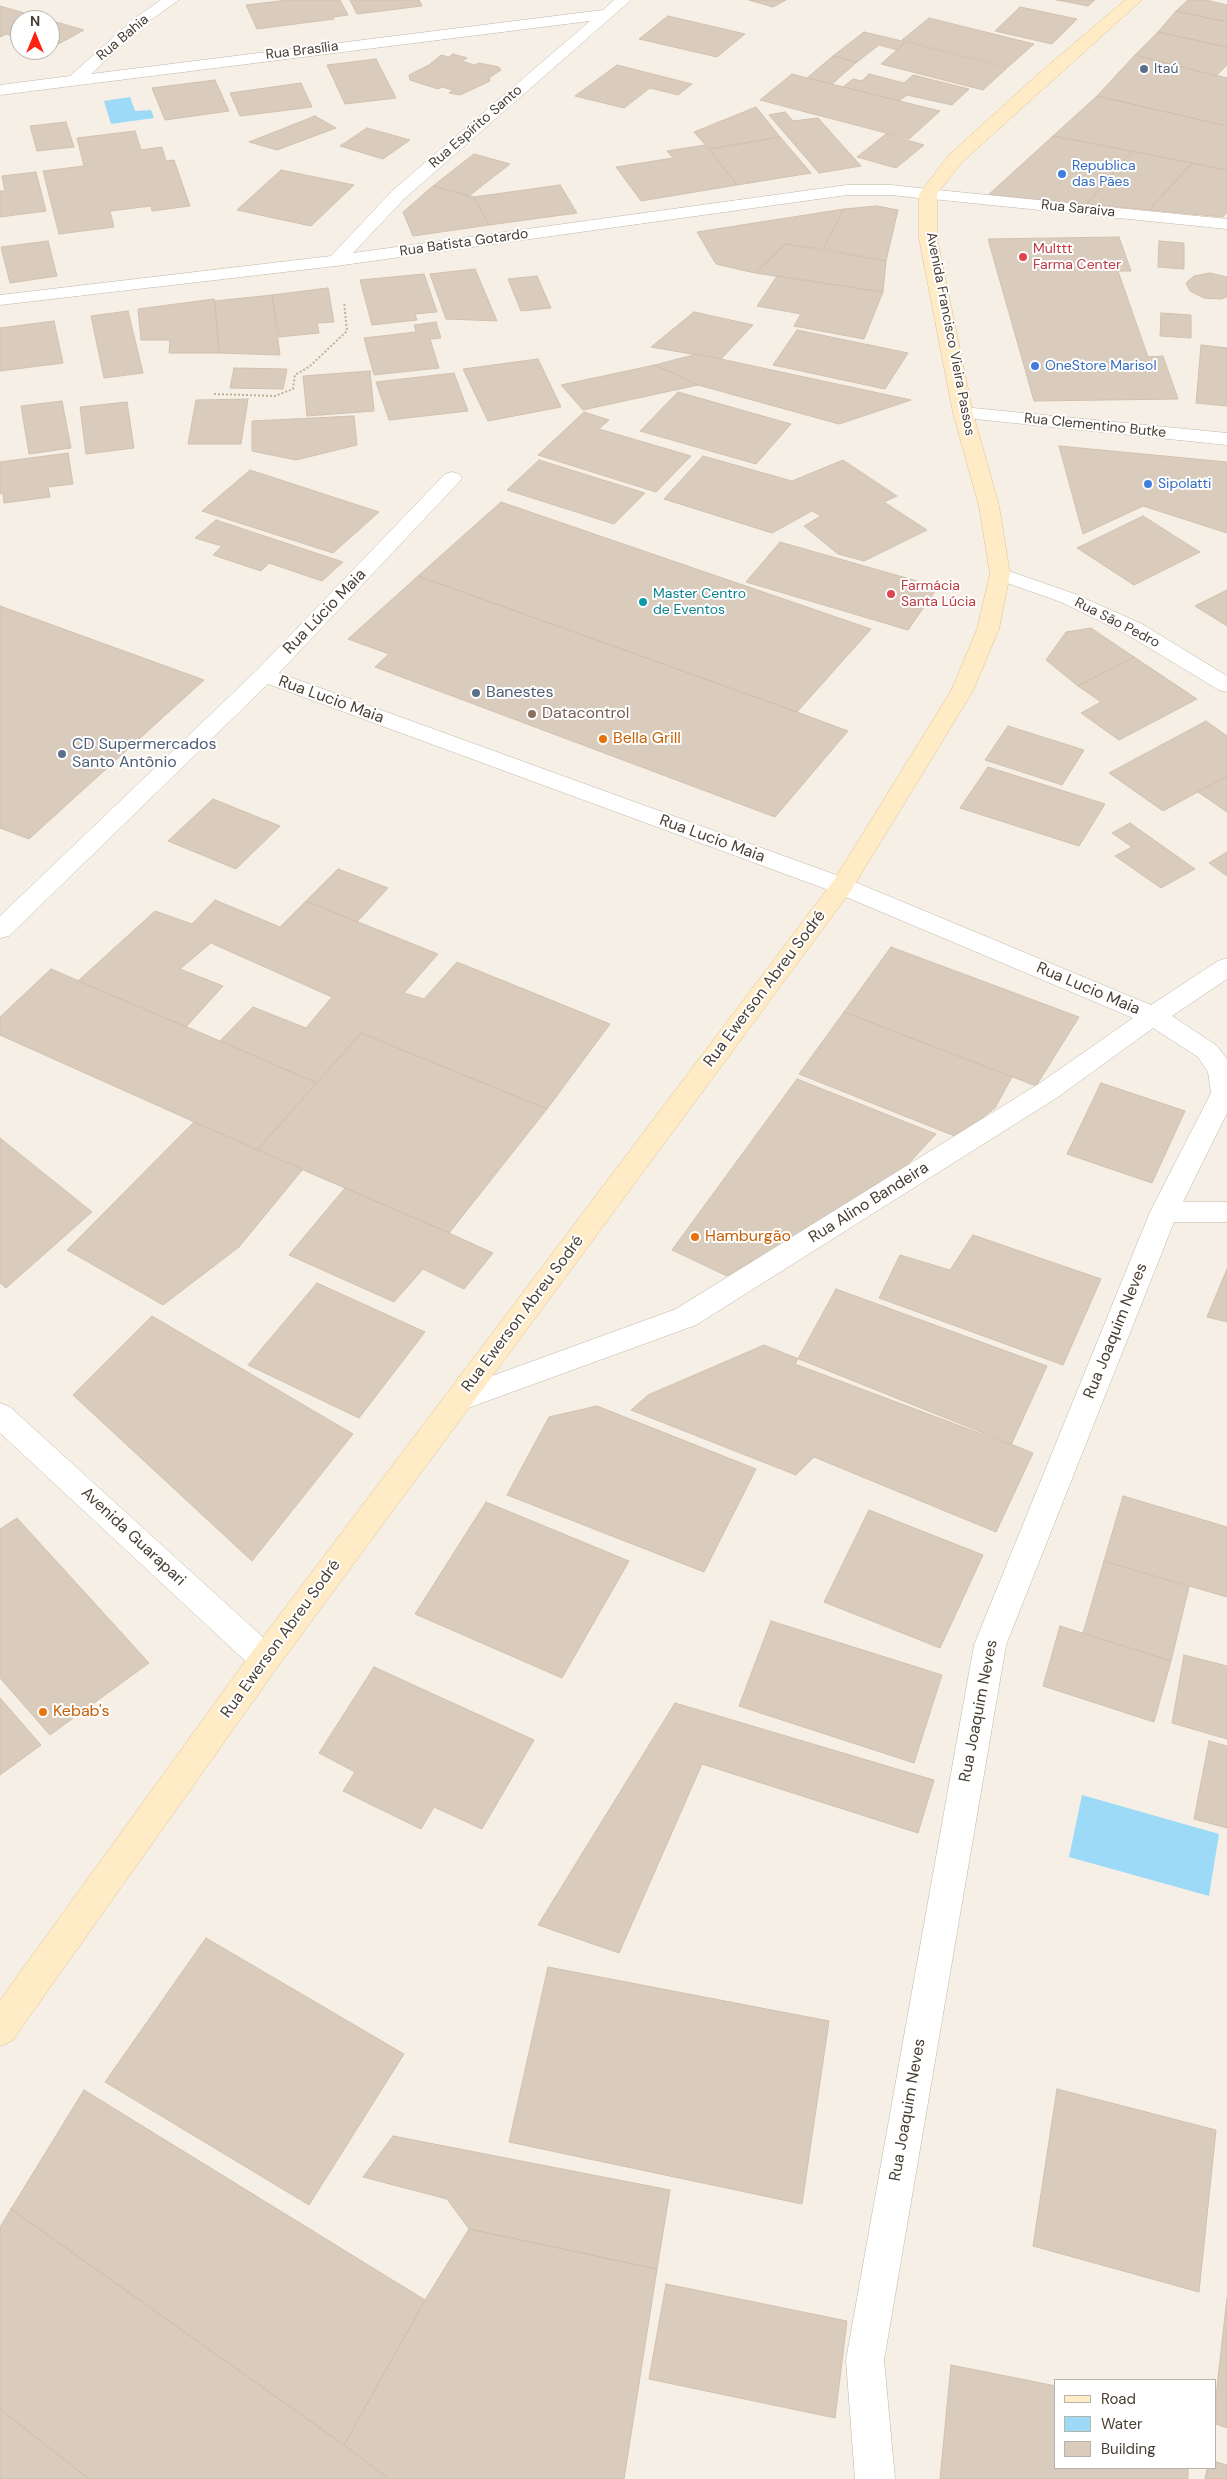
<!DOCTYPE html>
<html>
<head>
<meta charset="utf-8">
<style>
  body { margin:0 }
  #map { position:relative; width:1227px; height:2479px; overflow:hidden; background:#f5efe6; font-family:"DM Sans",sans-serif }
  canvas { display:block }
  .legend { position:absolute; left:1054px; top:2379px; width:162px; height:90px; box-sizing:border-box; background:#fff; border:1px solid #b6b2ae; margin:0; padding:6px 9px; list-style:none; font-size:15px; color:#483f34 }
  .legend li { display:flex; align-items:center; gap:10px; height:25px }
  .legend b { width:25px; border:1px solid #b6b2ae }
  .north { position:absolute; left:10px; top:10px; width:50px; height:50px; box-sizing:border-box; background:#fff; border:1px solid #b6b2ae; border-radius:50%; rotate:0deg; font-size:14px; font-weight:700; line-height:20px; text-align:center; color:#483f34 }
  .north::after { content:''; display:block; margin:auto; width:18px; height:22px; background:#ff2013; clip-path:polygon(50% 0,100% 100%,50% 72%,0 100%) }
</style>
</head>
<body>
<div id="map">
<canvas width="1227" height="2479"></canvas>
<ul class="legend">
<li><b style="height:6px;background:#ffecc6"></b>Road</li>
<li><b style="height:14px;background:#9cdaf7"></b>Water</li>
<li><b style="height:14px;background:#daccbd"></b>Building</li>
</ul>
<div class="north">N</div>
</div>
<script>
const ctx = document.querySelector('canvas').getContext('2d');
ctx.lineJoin = 'round';
function paint(path, color) {
  ctx.fillStyle = color;
  ctx.fill(path, 'evenodd');
}
function toPath(rows) {
  const path = new Path2D();
  for (const r of rows) {
    path.moveTo(r[0], r[1]);
    for (let i = 2; i < r.length; i += 2) path.lineTo(r[i], r[i + 1]);
  }
  return path;
}
function trace(path, color, width, dash) {
  ctx.strokeStyle = color;
  ctx.lineWidth = width;
  ctx.lineCap = dash ? 'butt' : 'round';
  ctx.setLineDash(dash || []);
  ctx.stroke(path);
}
function label(font, color, halo, rows, align = 'center') {
  ctx.font = font + ' "DM Sans",sans-serif';
  ctx.lineWidth = 4;
  ctx.setLineDash([]);
  ctx.textBaseline = 'middle';
  ctx.strokeStyle = halo;
  ctx.fillStyle = color;
  for (const [text, x, y, turn = 0] of rows) {
    ctx.save();
    ctx.translate(x, y);
    ctx.rotate((+turn || 0) * Math.PI / 180);
    ctx.textAlign = isNaN(turn) ? turn : align;
    if (halo) ctx.strokeText(text, 0, 0);
    ctx.fillText(text, 0, 0);
    ctx.restore();
  }
}
const water = toPath([
  [130,97,135,111,151,110,154,118,111,124,104,101],
  [1082,1795,1219,1834,1209,1896,1069,1857]
]);
const building = toPath([
  [288,0,340,0,348,15,333,17,334,19,257,29,246,5,288,0],
  [350,0,419,0,422,6,357,14,350,0],
  [749,0,786,0,773,7,749,0],
  [1057,0,1095,0,1088,6,1057,0],
  [1188,0,1206,0,1227,5,1227,22,1176,11,1188,0],
  [0,6,84,30,53,47,50,46,50,20,20,20,20,38,6,34,0,37,0,6],
  [1020,7,1077,19,1052,44,995,31,1020,7],
  [1176,11,1227,22,1227,47,1158,32,1176,11],
  [668,16,745,34,717,57,639,39,668,16],
  [929,18,1034,44,1008,67,902,40,929,18],
  [864,32,906,42,897,50,879,45,857,62,833,56,864,32],
  [1158,32,1227,47,1227,65,1216,76,1135,55,1158,32],
  [906,42,1007,68,983,90,881,64,906,42],
  [453,54,467,58,462,61,474,65,479,63,499,67,501,70,489,78,490,81,460,95,449,93,453,90,442,87,438,89,410,80,409,75,429,65,441,55,449,57,453,54],
  [1135,55,1227,78,1227,126,1097,96,1135,55],
  [833,56,857,62,832,84,807,78,833,56],
  [376,59,396,98,345,104,327,65,376,59],
  [617,65,692,84,678,95,650,88,624,108,575,96,617,65],
  [792,74,807,78,940,111,909,139,760,100,792,74],
  [869,74,904,83,913,75,969,89,952,105,907,95,899,101,843,87,853,79,862,81,869,74],
  [215,80,229,111,165,120,152,88,215,80],
  [301,83,312,107,240,116,230,93,301,83],
  [1097,96,1227,126,1227,170,1053,136,1097,96],
  [756,107,780,137,709,149,694,132,756,107],
  [785,112,793,121,818,118,861,166,819,173,769,115,785,112],
  [315,116,336,128,277,150,249,142,315,116],
  [66,122,74,147,37,151,30,126,66,122],
  [367,128,410,140,383,159,340,146,367,128],
  [135,131,141,150,162,147,166,161,174,160,190,206,152,211,151,206,110,211,114,227,59,234,43,171,84,166,77,138,135,131],
  [886,134,924,145,896,168,857,157,886,134],
  [1053,136,1132,151,1087,204,987,196,1053,136],
  [780,137,811,173,737,185,709,149,780,137],
  [705,145,737,185,641,201,616,167,673,158,667,151,705,145],
  [1132,151,1192,163,1149,210,1087,204,1132,151],
  [474,154,510,164,469,196,433,186,474,154],
  [1192,163,1227,170,1227,212,1223,217,1149,210,1192,163],
  [281,170,354,185,311,226,237,210,281,170],
  [36,172,46,211,0,217,0,191,5,191,2,176,36,172],
  [560,185,577,213,489,225,474,197,560,185],
  [433,186,474,197,489,225,413,236,403,212,433,186],
  [877,206,898,210,886,261,823,249,844,209,877,206],
  [844,209,823,249,785,244,755,273,716,264,697,232,844,209],
  [1119,237,1131,271,1118,271,1148,357,1163,356,1178,399,1034,401,988,239,1119,237],
  [48,241,57,276,10,283,1,247,48,241],
  [1159,241,1184,243,1184,269,1158,267,1159,241],
  [785,244,886,261,883,292,755,273,785,244],
  [475,269,497,321,446,319,430,274,475,269],
  [1210,273,1227,277,1227,297,1221,299,1204,298,1190,291,1186,283,1194,276,1210,273],
  [424,274,437,312,415,314,417,320,372,325,360,280,424,274],
  [537,276,551,308,521,311,508,279,537,276],
  [777,276,883,292,864,339,794,326,801,314,757,306,777,276],
  [328,288,334,322,317,323,319,333,279,337,272,295,328,288],
  [272,295,280,355,219,353,215,301,272,295],
  [214,299,219,353,169,353,170,340,141,340,138,309,214,299],
  [128,311,143,373,104,378,91,316,128,311],
  [694,312,753,325,721,359,651,347,694,312],
  [1161,313,1191,315,1191,338,1160,336,1161,313],
  [54,321,63,363,0,371,0,328,54,321],
  [436,322,441,338,430,339,439,368,374,375,364,338,416,332,414,325,436,322],
  [797,330,908,353,885,389,773,365,797,330],
  [1201,345,1227,348,1227,406,1196,403,1201,345],
  [697,354,721,359,911,400,839,424,698,385,655,365,697,354],
  [538,359,561,407,488,421,463,369,538,359],
  [655,365,698,385,583,410,561,385,655,365],
  [234,368,287,369,283,389,230,388,234,368],
  [370,371,374,411,307,416,303,376,370,371],
  [454,373,468,411,389,420,376,382,454,373],
  [678,392,791,424,756,464,640,431,678,392],
  [248,399,241,444,188,444,196,400,248,399],
  [62,401,71,448,29,454,21,406,62,401],
  [127,402,134,448,86,454,80,407,127,402],
  [584,412,609,420,599,429,691,456,656,492,538,455,584,412],
  [354,416,357,445,296,460,252,451,252,421,354,416],
  [1059,446,1227,462,1227,533,1143,506,1083,534,1059,446],
  [68,453,73,484,48,487,50,497,4,503,3,493,0,494,0,462,68,453],
  [703,456,792,481,843,460,897,496,884,502,927,530,864,561,838,554,804,526,821,516,812,511,772,533,664,499,703,456],
  [539,460,645,493,614,524,507,490,539,460],
  [250,470,379,512,333,553,202,511,250,470],
  [501,502,871,629,797,712,418,576,501,502],
  [1143,516,1200,552,1134,585,1077,548,1143,516],
  [216,520,343,562,322,581,269,563,261,571,213,555,222,546,195,538,216,520],
  [780,542,938,587,908,630,746,582,780,542],
  [418,576,797,712,848,731,775,817,375,667,389,654,348,639,418,576],
  [1227,590,1227,626,1195,606,1227,590],
  [0,606,204,680,29,839,0,828,0,606],
  [1091,628,1134,657,1078,686,1046,660,1066,632,1091,628],
  [1134,657,1197,699,1119,740,1081,713,1101,702,1078,686,1134,657],
  [1206,721,1227,736,1227,776,1163,811,1109,773,1206,721],
  [1008,726,1084,750,1062,785,985,760,1008,726],
  [988,767,1105,804,1079,846,960,808,988,767],
  [1227,776,1227,812,1198,792,1227,776],
  [213,799,280,826,236,869,168,841,213,799],
  [1130,823,1195,869,1161,888,1115,856,1132,847,1112,833,1130,823],
  [1227,852,1227,876,1209,863,1227,852],
  [338,869,388,888,357,922,306,901,338,869],
  [215,900,280,927,306,901,438,954,404,993,424,999,457,962,610,1024,547,1109,361,1033,317,1083,220,1041,253,1007,306,1028,332,997,211,943,180,969,223,986,186,1027,78,981,155,911,192,924,215,900],
  [891,947,1079,1017,1036,1086,844,1012,891,947],
  [51,969,220,1041,317,1083,257,1150,0,1035,0,1017,51,969],
  [844,1012,1012,1077,995,1108,957,1137,799,1074,844,1012],
  [361,1033,547,1109,449,1233,257,1150,361,1033],
  [797,1079,936,1134,898,1175,727,1276,672,1250,797,1079],
  [1101,1083,1185,1111,1152,1183,1067,1154,1101,1083],
  [194,1122,303,1169,239,1247,163,1305,67,1250,194,1122],
  [0,1138,92,1212,6,1288,0,1283,0,1138],
  [345,1188,449,1233,493,1253,464,1289,423,1269,394,1302,289,1255,345,1188],
  [973,1235,1101,1279,1063,1365,879,1298,900,1255,950,1270,973,1235],
  [1227,1269,1227,1322,1207,1317,1227,1269],
  [317,1283,425,1332,359,1418,248,1365,317,1283],
  [836,1289,1047,1366,1011,1445,795,1364,836,1289],
  [152,1316,353,1434,252,1561,73,1395,152,1316],
  [764,1345,1033,1453,996,1532,814,1457,796,1475,631,1410,648,1395,764,1345],
  [597,1406,756,1469,704,1572,507,1495,549,1417,597,1406],
  [1123,1496,1227,1527,1227,1597,1104,1561,1123,1496],
  [486,1502,629,1561,562,1678,415,1614,486,1502],
  [869,1510,983,1555,940,1648,824,1602,869,1510],
  [17,1518,149,1663,50,1735,0,1678,0,1529,17,1518],
  [1104,1561,1189,1587,1171,1661,1083,1633,1104,1561],
  [771,1621,942,1675,914,1763,739,1706,771,1621],
  [1060,1626,1171,1661,1154,1722,1043,1686,1060,1626],
  [1184,1655,1227,1666,1227,1739,1172,1723,1184,1655],
  [374,1667,534,1740,482,1829,434,1807,421,1829,343,1791,355,1772,319,1753,374,1667],
  [0,1698,41,1745,0,1775,0,1698],
  [675,1703,934,1780,918,1833,702,1764,619,1953,538,1925,675,1703],
  [1209,1741,1227,1746,1227,1828,1194,1819,1209,1741],
  [206,1938,404,2054,309,2205,105,2082,206,1938],
  [548,1967,829,2021,802,2204,509,2142,548,1967],
  [1057,2089,1216,2130,1199,2292,1033,2246,1057,2089],
  [84,2090,425,2300,344,2445,11,2209,84,2090],
  [393,2136,670,2190,657,2269,469,2229,447,2199,363,2177,393,2136],
  [11,2209,344,2445,389,2479,89,2479,0,2409,0,2227,11,2209],
  [469,2229,657,2269,624,2479,389,2479,344,2445,425,2300,469,2229],
  [666,2284,847,2321,835,2418,649,2379,666,2284],
  [1227,2298,1227,2428,1216,2424,1216,2396,1227,2298],
  [951,2365,1056,2386,1056,2468,1188,2468,1188,2479,940,2479,951,2365],
  [0,2409,89,2479,0,2479,0,2409],
  [1216,2462,1227,2465,1227,2479,1205,2479,1207,2468,1216,2468,1216,2462]
]);
const path = toPath([
  [214,394,275,396,293,389,295,375,310,366,347,331,344,302]
]);
const minor = toPath([
  [161,0,179,0,145,24,91,74,603,10,614,0,631,0,404,199,353,253,847,185,891,185,928,189,934,190,937,194,934,198,928,199,891,195,847,195,336,266,0,305,0,295,331,256,392,191,590,21,0,95,0,85,70,76,135,18,161,0],
  [452,472,459,474,462,478,459,482,279,673,850,880,1151,1005,1218,961,1227,958,1227,979,1172,1016,1216,1045,1227,1059,1227,1113,1183,1202,1227,1202,1227,1222,1174,1222,1006,1645,884,2360,895,2479,855,2479,846,2360,974,1645,1150,1212,1211,1093,1208,1072,1198,1057,1153,1028,1058,1097,696,1325,468,1408,458,1412,448,1408,443,1400,448,1392,676,1309,1040,1083,1133,1018,834,892,268,684,9,936,0,938,0,916,257,670,445,474,452,472],
  [1000,568,1075,594,1142,624,1227,676,1227,692,1219,690,1126,634,1061,602,993,578,990,574,993,570,1000,568],
  [0,1403,10,1407,276,1649,281,1659,276,1669,265,1673,254,1669,0,1433,0,1403]
]);
const tertiary = toPath([
  [928,189,1227,219,1227,229,922,198,919,194,922,190,928,189],
  [963,407,1227,433,1227,445,956,417,953,413,956,409,963,407]
]);
const secondary = toPath([
  [1125,0,1142,0,961,163,937,194,937,238,973,413,999,506,1010,574,999,629,973,691,850,892,276,1669,12,2041,0,2046,0,2000,254,1649,834,880,951,691,977,629,990,574,979,506,953,413,919,238,919,194,949,155,1037,75,1125,0]
]);
const markers = [
  [1144,69,5,"#5c6f8a"],
  [1062,174,5,"#3f7fe0"],
  [1023,257,5,"#e0444e"],
  [1035,366,5,"#3f7fe0"],
  [1148,484,5,"#3f7fe0"],
  [891,594,5,"#e0444e"],
  [643,602,5,"#0f9aa8"],
  [476,693,5,"#5c6f8a"],
  [532,714,5,"#8d6e63"],
  [603,739,5,"#e8710a"],
  [62,754,5,"#5c6f8a"],
  [695,1237,5,"#e8710a"],
  [43,1712,5,"#e8710a"]
];
const farStreetnames = [
  ["Rua Bahia",123,38,-40],
  ["Rua Brasília",302,51,-7],
  ["Rua Espírito Santo",476,127,-41],
  ["Rua Saraiva",1078,209,6],
  ["Rua Batista Gotardo",464,243,-8],
  ["Avenida Francisco Vieira Passos",950,334,79],
  ["Rua Clementino Butke",1095,426,6],
  ["Rua São Pedro",1117,623,27]
];
const farServicenames = [
  ["Itaú",1154,69]
];
const farShopnames = [
  ["Republica",1072,166],
  ["das Pães",1072,182],
  ["OneStore Marisol",1045,366],
  ["Sipolatti",1158,484]
];
const farHealthnames = [
  ["Multtt",1033,249],
  ["Farma Center",1033,265],
  ["Farmácia",901,586],
  ["Santa Lúcia",901,602]
];
const farCulturenames = [
  ["Master Centro",653,594],
  ["de Eventos",653,610]
];
const streetNames = [
  ["Rua Lúcio Maia",325,612,-46],
  ["Rua Lucio Maia",331,700,20],
  ["Rua Lucio Maia",712,839,20],
  ["Rua Ewerson Abreu Sodré",765,989,-53],
  ["Rua Lucio Maia",1088,989,23],
  ["Rua Alino Bandeira",869,1203,-32],
  ["Rua Ewerson Abreu Sodré",523,1314,-53],
  ["Rua Joaquim Neves",1116,1331,-68],
  ["Avenida Guarapari",133,1537,43],
  ["Rua Ewerson Abreu Sodré",281,1639,-54],
  ["Rua Joaquim Neves",979,1711,-79],
  ["Rua Joaquim Neves",908,2110,-80]
];
const serviceNames = [
  ["Banestes",486,693],
  ["CD Supermercados",72,745],
  ["Santo Antônio",72,763]
];
const educationNames = [
  ["Datacontrol",542,714]
];
const foodNames = [
  ["Bella Grill",613,739],
  ["Hamburgão",705,1237],
  ["Kebab's",53,1712]
];
paint(water, '#9cdaf7');
paint(building, '#daccbd');
trace(building, '#d3c0ad', 1);
trace(minor, '#c1b6a7', 1);
trace(tertiary, '#c1b6a7', 1);
trace(secondary, '#ddc393', 1);
trace(path, '#c4b097', 2, [2, 2]);
paint(minor, '#fff');
paint(tertiary, '#fff');
paint(secondary, '#ffecc6');
for (const [x, y, r, color] of markers) {
  const dot = new Path2D();
  dot.arc(x, y, r, 0, 2 * Math.PI);
  ctx.fillStyle = color;
  ctx.fill(dot);
  trace(dot, '#fff', 2);
}
label('14px', '#483f34', '#fff', farStreetnames);
label('14px', '#4e5e75', '#fff', farServicenames, 'left');
label('14px', '#366cbe', '#fff', farShopnames, 'left');
label('14px', '#be3a42', '#fff', farHealthnames, 'left');
label('14px', '#0d838f', '#fff', farCulturenames, 'left');
label('16px', '#483f34', '#fff', streetNames);
label('16px', '#4e5e75', '#fff', serviceNames, 'left');
label('16px', '#785e54', '#fff', educationNames, 'left');
label('16px', '#c56008', '#fff', foodNames, 'left');
</script>
</body>
</html>
